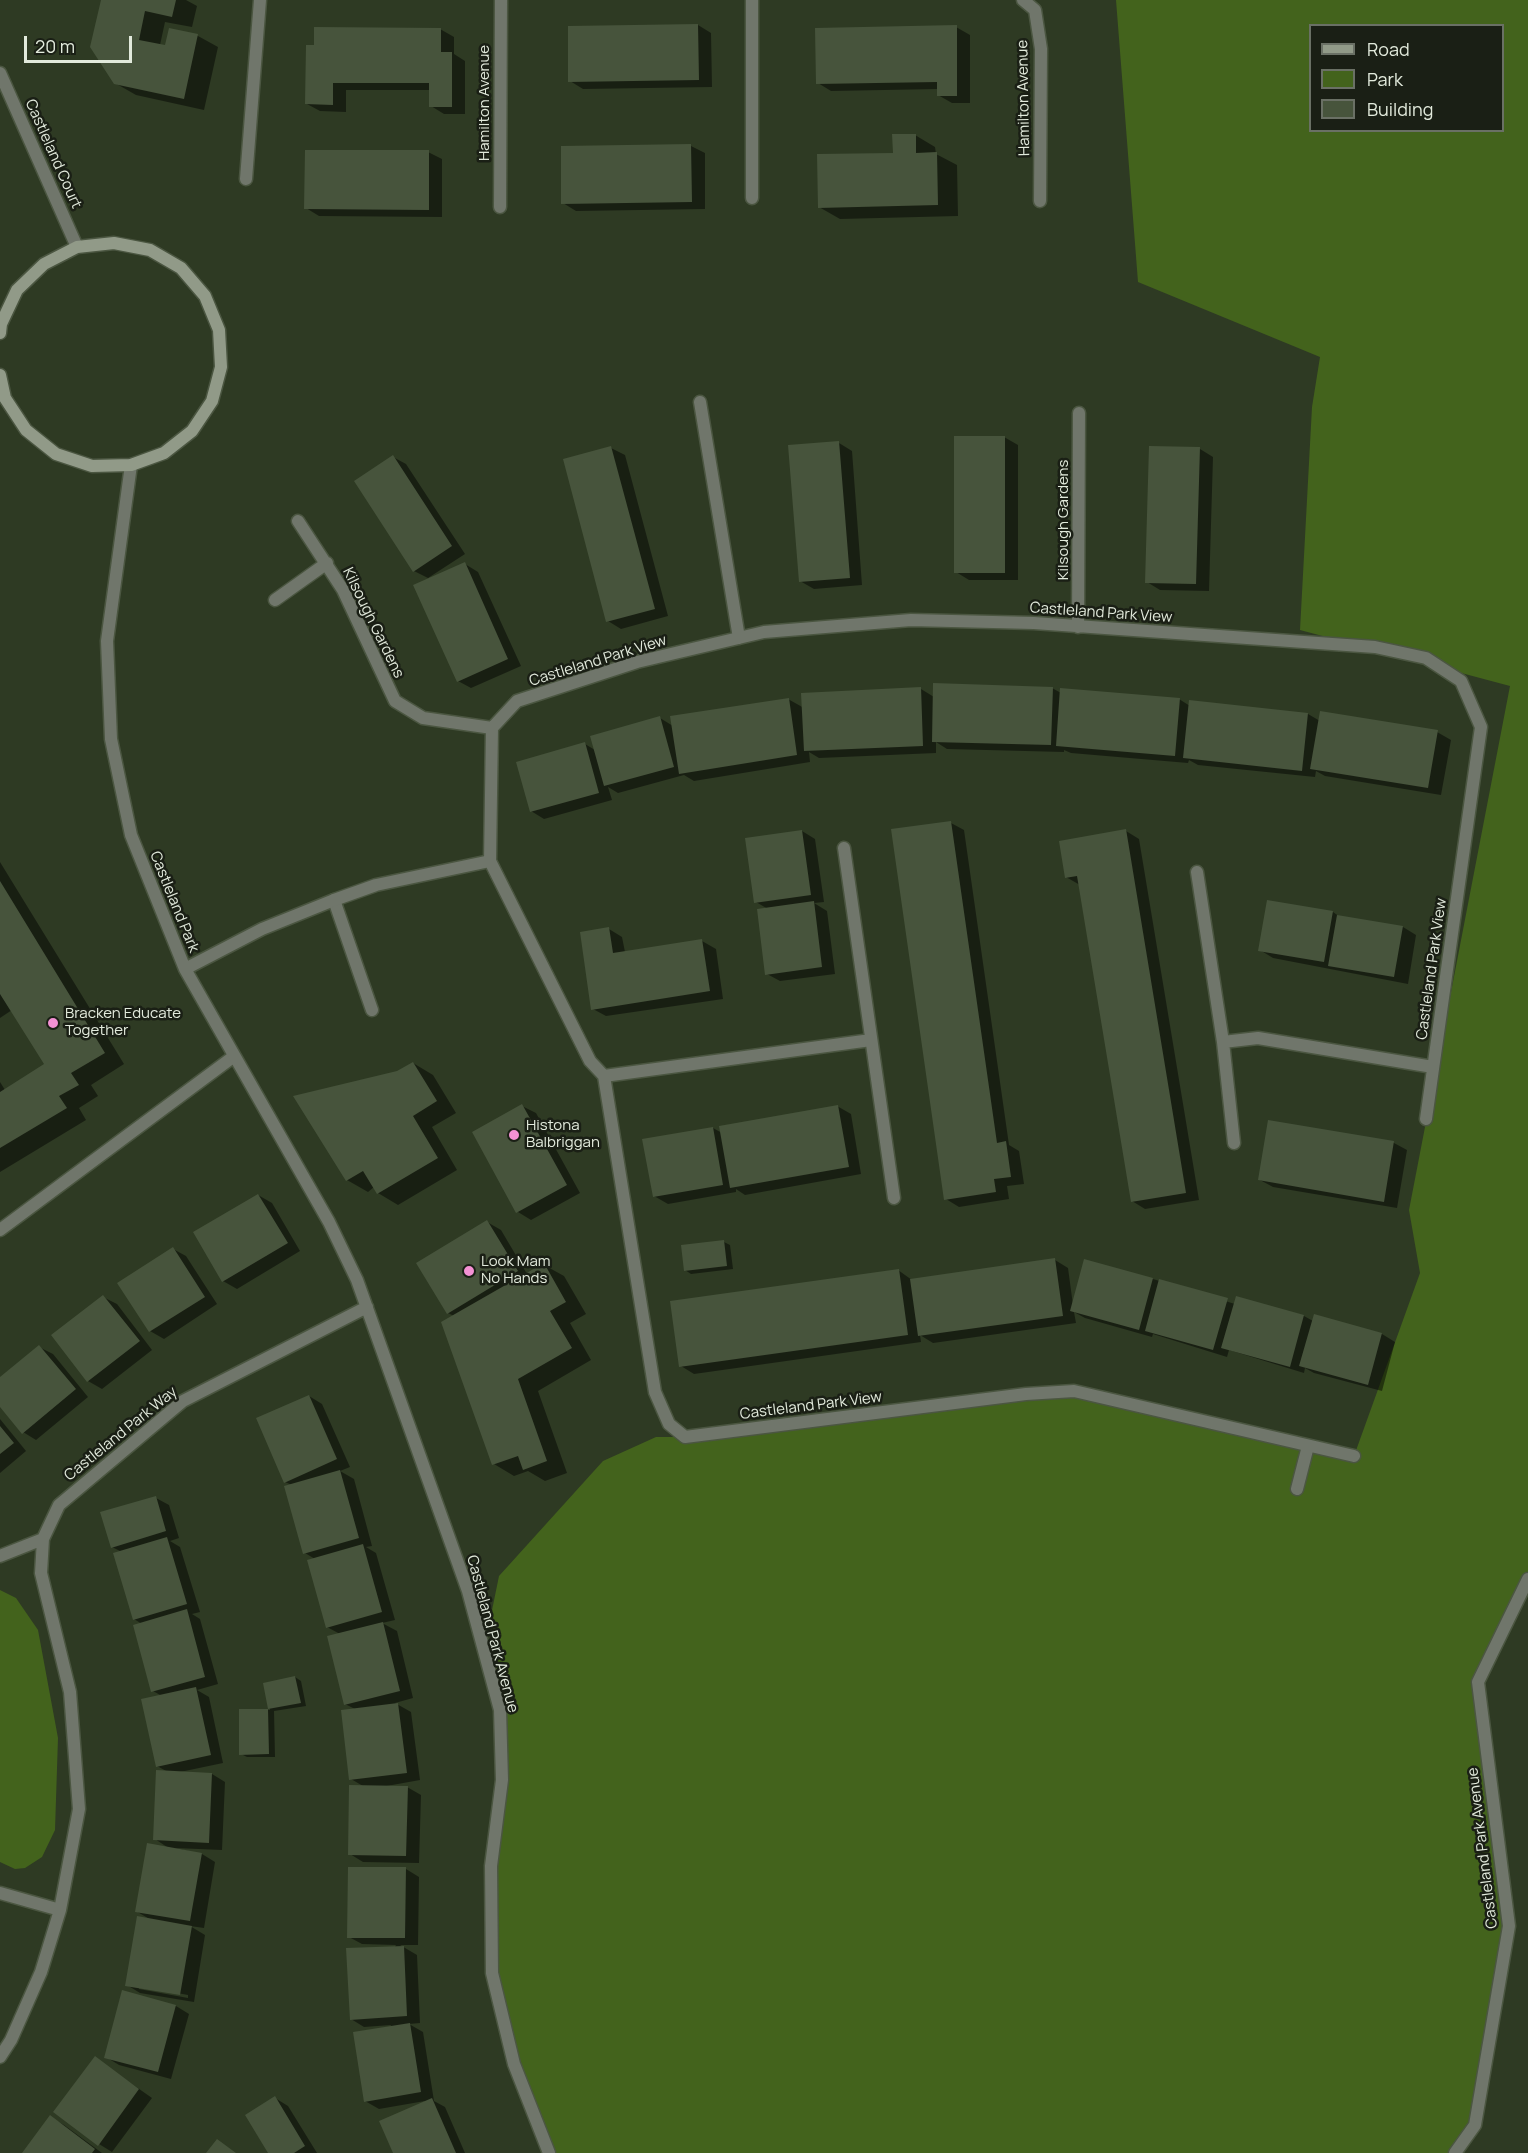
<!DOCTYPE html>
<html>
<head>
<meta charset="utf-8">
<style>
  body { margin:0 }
  #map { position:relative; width:1528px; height:2153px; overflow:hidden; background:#2e3a23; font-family:Manrope,sans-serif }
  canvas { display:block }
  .legend { position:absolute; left:1309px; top:24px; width:195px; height:108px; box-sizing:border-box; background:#1a1f15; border:2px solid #6a7065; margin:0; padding:8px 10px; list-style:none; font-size:18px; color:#e2eadc }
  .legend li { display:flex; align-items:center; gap:12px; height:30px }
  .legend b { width:30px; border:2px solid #6a7065 }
  .scale { position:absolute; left:24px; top:36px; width:108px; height:27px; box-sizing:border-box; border:3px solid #e2eadc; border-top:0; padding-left:8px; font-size:18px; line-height:21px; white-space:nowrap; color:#e2eadc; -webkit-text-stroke:4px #1a1f15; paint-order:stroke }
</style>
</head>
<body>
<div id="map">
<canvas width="1528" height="2153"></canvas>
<ul class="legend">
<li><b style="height:8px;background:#919a88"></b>Road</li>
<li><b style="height:16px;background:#43631c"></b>Park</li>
<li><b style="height:16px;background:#47543c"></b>Building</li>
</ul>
<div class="scale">20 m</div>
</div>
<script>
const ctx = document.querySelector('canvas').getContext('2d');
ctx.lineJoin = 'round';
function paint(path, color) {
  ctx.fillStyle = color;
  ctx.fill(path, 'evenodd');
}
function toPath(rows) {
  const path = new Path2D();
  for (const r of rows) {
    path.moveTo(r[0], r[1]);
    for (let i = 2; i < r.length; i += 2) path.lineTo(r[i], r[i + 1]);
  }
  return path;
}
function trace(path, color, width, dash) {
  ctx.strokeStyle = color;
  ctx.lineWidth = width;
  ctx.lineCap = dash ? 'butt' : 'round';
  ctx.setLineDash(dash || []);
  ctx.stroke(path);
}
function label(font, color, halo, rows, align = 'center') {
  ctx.font = font + ' Manrope,sans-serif';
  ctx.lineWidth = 5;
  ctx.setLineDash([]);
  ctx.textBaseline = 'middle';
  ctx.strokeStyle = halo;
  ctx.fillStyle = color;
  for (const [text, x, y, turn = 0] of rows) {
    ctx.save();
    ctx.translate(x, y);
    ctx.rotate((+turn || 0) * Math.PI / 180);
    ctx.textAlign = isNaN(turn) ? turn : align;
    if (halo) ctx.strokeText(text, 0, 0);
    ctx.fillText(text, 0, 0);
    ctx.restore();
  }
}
const green = toPath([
  [1116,0,1528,0,1528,1579,1478,1682,1509,1926,1475,2125,1455,2153,549,2153,492,1973,500,1710,490,1620,499,1576,603,1461,656,1437,685,1437,1074,1391,1354,1456,1420,1273,1409,1210,1510,686,1300,630,1312,407,1320,357,1138,282],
  [1310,26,1502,26,1502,130,1310,130],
  [0,1590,16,1598,38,1630,58,1738,55,1830,42,1857,25,1868,15,1869,0,1862]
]);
const shadow = toPath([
  [102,0,186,0,197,6,192,27,165,22,160,45,167,47,171,30,198,36,218,47,204,110,136,95,115,83],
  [698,25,711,33,712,87,583,89,570,81],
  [956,27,970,35,970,103,952,103,938,95,938,89,831,91,818,83],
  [440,29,454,37,454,54,465,61,465,114,444,114,431,106,431,90,346,90,346,112,320,111,307,104,307,47],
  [915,135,935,147,936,154,957,165,958,216,840,219,819,207,894,154],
  [691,146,705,153,705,209,576,211,563,203,562,148],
  [428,152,442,159,442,217,319,216,306,208],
  [1004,437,1018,445,1018,580,969,580,956,572],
  [839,443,852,451,862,585,814,589,800,581],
  [611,448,625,455,668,616,621,629,608,621],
  [1151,448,1200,449,1213,457,1209,591,1160,590,1147,582],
  [393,457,406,464,465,554,428,578,414,571],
  [465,564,478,572,521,666,471,688,458,681],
  [1052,688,1061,693,1179,699,1190,706,1191,701,1308,714,1320,721,1437,732,1451,740,1441,795,1325,776,1316,771,1315,777,1198,765,1189,760,1188,763,1071,753,1064,750,1064,752,947,749,936,742,936,753,819,758,809,752,810,762,694,781,684,775,618,793,608,787,612,800,544,819,531,811,585,744,595,750,660,718,673,726,788,699,804,708,921,689,934,697],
  [951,823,964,830,1009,1145,1019,1151,1024,1184,1007,1186,1009,1199,959,1207,946,1199],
  [802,831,815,839,824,902,814,903,827,911,835,974,780,981,767,974,768,909,756,902],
  [1126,831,1139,839,1199,1200,1145,1209,1132,1201,1080,885,1066,877],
  [0,862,124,1064,91,1085,98,1096,79,1108,86,1120,0,1172,0,1082,5,1090,46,1065,12,1010,0,1018],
  [1333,912,1340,917,1403,927,1416,935,1408,984,1273,958,1260,950],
  [609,929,622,937,625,952,702,941,716,949,723,999,606,1016,593,1009],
  [413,1063,433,1075,456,1113,432,1127,457,1170,398,1205,378,1193,374,1187,368,1192,347,1180],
  [522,1106,536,1113,580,1193,531,1220,518,1212],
  [837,1106,851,1114,861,1174,745,1195,736,1189,736,1192,668,1204,654,1196,713,1128,722,1133],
  [1270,1122,1394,1143,1407,1150,1397,1208,1273,1187,1260,1180],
  [258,1195,272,1203,300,1251,237,1289,223,1281],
  [487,1222,501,1230,527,1274,544,1265,564,1276,586,1314,570,1323,591,1360,538,1391,567,1473,545,1481,528,1471,514,1476,494,1464,454,1316,448,1313],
  [724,1242,730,1245,733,1269,691,1274,685,1270],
  [173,1249,186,1256,217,1304,164,1339,150,1331],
  [1055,1260,1068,1268,1073,1305,1153,1279,1235,1304,1237,1298,1304,1316,1313,1321,1382,1334,1395,1342,1382,1391,1314,1373,1305,1368,1304,1373,1229,1350,1227,1357,1153,1334,1152,1337,1085,1318,1074,1312,1076,1323,933,1343,920,1335,921,1342,694,1374,681,1366,898,1270,912,1280],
  [103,1297,117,1304,152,1350,102,1389,88,1381],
  [39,1347,53,1354,88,1397,36,1440,23,1432,0,1405,0,1379],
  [309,1396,322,1404,350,1467,340,1471,354,1479,372,1546,366,1547,376,1553,395,1620,382,1623,397,1631,413,1698,395,1703,411,1712,420,1780,381,1787,407,1787,421,1795,419,1863,363,1862,350,1854,363,1786,351,1779,355,1709,345,1704,340,1634,327,1627,315,1559,305,1553,292,1485,285,1482],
  [0,1419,26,1451,0,1473],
  [156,1498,169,1505,179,1538,170,1541,180,1547,200,1612,192,1614,200,1619,218,1684,197,1690,209,1697,223,1763,180,1772,212,1774,225,1782,222,1850,175,1848,202,1854,215,1862,204,1928,190,1926,205,1935,194,2002,140,1993,127,1985,151,1920,136,1911,170,1849,155,1839,168,1772,157,1766,162,1696,153,1691,142,1624,134,1619,122,1552,112,1547],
  [139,1986,188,1995,188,1998,139,1989],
  [295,1677,301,1681,306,1706,274,1711,275,1757,247,1757,241,1754,240,1710,270,1710,264,1684],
  [406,1869,419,1877,418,1945,400,1945,417,1955,420,2023,409,2024,423,2032,434,2101,445,2107,465,2153,394,2153,425,2101,379,2109,365,2101,391,2025,364,2027,351,2019,396,1945,362,1944,349,1937],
  [123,1992,176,2006,189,2014,171,2079,119,2065,106,2057],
  [95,2058,152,2098,112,2152,99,2144],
  [275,2098,288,2106,317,2153,270,2153],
  [50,2117,64,2125,102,2153,24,2153]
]);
const building = toPath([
  [101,0,176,0,172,17,145,11,139,40,165,45,169,28,198,34,184,99,114,84,90,47],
  [698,24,699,80,568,82,568,26],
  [957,25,957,96,937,96,937,82,816,84,815,28],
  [314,27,441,28,441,52,452,52,452,107,429,107,429,83,333,83,333,105,305,104,306,45,314,45],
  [892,134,916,134,916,153,937,152,938,205,818,208,817,154,893,153],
  [691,144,692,202,561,204,561,146],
  [305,150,429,150,429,210,304,209],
  [954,436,1005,436,1005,573,954,573],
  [839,441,850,578,799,582,788,445],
  [611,446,655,609,606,622,563,459],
  [1149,446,1200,447,1196,584,1145,583],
  [393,455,452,546,413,572,354,481],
  [465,562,508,659,457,682,413,585],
  [933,683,1053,687,1051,745,932,742],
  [921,687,923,746,804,751,801,693],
  [1060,688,1180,698,1175,756,1056,746],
  [789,698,797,755,679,774,670,716],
  [1189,700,1308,713,1302,771,1183,758],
  [1320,711,1438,730,1428,788,1310,769],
  [660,716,674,767,604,786,590,736],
  [585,742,599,793,530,812,516,762],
  [951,821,997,1143,1006,1141,1011,1177,994,1179,996,1192,944,1200,891,829],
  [1126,829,1186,1193,1131,1202,1077,876,1065,878,1059,841],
  [802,830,811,895,754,903,745,838],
  [0,881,105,1053,71,1073,79,1085,59,1096,67,1108,0,1148,0,1092,44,1064,0,994],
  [1267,900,1333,911,1324,962,1258,951],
  [814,901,822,967,765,975,757,909],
  [1337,915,1403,926,1394,977,1328,966],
  [609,927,613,953,702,939,710,991,591,1010,580,932],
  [413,1062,437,1101,413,1116,438,1158,377,1194,363,1171,346,1181,293,1096,397,1071],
  [522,1104,567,1185,516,1213,472,1132],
  [838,1105,849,1167,730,1188,719,1126],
  [1268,1120,1394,1141,1384,1202,1258,1180],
  [713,1127,723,1185,653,1197,642,1139],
  [258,1194,288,1243,222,1282,193,1232],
  [487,1220,518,1271,447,1314,416,1263],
  [724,1240,727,1266,684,1271,681,1245],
  [173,1247,205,1297,149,1332,117,1283],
  [1055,1258,1063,1316,918,1336,910,1279],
  [1084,1259,1153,1278,1139,1330,1070,1311],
  [544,1263,566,1302,550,1311,572,1348,518,1379,547,1461,523,1470,518,1456,492,1465,441,1322],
  [899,1269,908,1335,679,1367,670,1301],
  [1159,1279,1228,1298,1213,1350,1145,1331],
  [103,1295,140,1341,87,1382,51,1335],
  [1236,1296,1304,1315,1290,1367,1221,1348],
  [1314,1314,1382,1333,1368,1385,1299,1366],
  [39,1345,76,1389,22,1434,0,1407,0,1377],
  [309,1395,337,1459,284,1483,256,1418],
  [0,1426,14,1443,0,1454],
  [340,1470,359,1538,303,1554,284,1486],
  [156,1496,166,1531,111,1548,100,1512],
  [167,1537,187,1604,133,1620,113,1553],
  [363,1544,382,1612,326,1628,307,1560],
  [187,1609,205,1677,151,1692,133,1625],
  [383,1622,400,1691,344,1705,327,1636],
  [295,1676,301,1703,268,1709,263,1683],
  [196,1687,211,1755,156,1767,141,1699],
  [398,1703,407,1773,349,1780,341,1710],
  [239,1709,268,1709,269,1754,239,1755],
  [156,1770,212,1773,209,1843,153,1840],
  [349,1785,408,1786,406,1856,348,1855],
  [147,1843,202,1853,190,1921,135,1912],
  [348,1867,406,1867,405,1938,347,1938],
  [137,1916,192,1926,180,1995,125,1986],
  [404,1946,407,2016,350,2020,346,1948],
  [122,1990,176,2005,158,2072,104,2058],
  [410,2023,421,2092,364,2102,353,2032],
  [95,2056,139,2089,98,2146,53,2112],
  [275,2096,305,2146,294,2153,268,2153,245,2115],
  [432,2098,456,2153,393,2153,379,2121],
  [50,2115,95,2149,92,2153,22,2153],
  [217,2139,236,2153,206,2153]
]);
const lane = toPath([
  [334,900,372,1010],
  [0,1230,233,1057]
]);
const street = toPath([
  [1023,0,1035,10,1041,49,1040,201],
  [0,73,77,247],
  [246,179,260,0],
  [752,198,752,0],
  [500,207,501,0],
  [700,402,739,638],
  [131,465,107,641,111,739,131,835,185,969,329,1222,357,1280,468,1591,500,1710,502,1780,491,1866,492,1973,514,2064,549,2153],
  [298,521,343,590,395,701,423,718,492,728],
  [275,600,327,563],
  [1078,627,1079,413],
  [844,848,894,1198],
  [490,861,590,1061,604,1076,655,1392,669,1424,685,1437,1026,1394,1074,1391,1354,1456],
  [1197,872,1223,1042,1234,1143],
  [185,969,262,929,334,900,376,885,490,861,492,728,517,701,637,662,764,632,911,620,1034,623,1375,647,1426,658,1461,681,1481,727,1426,1119],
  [1223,1042,1258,1038,1433,1067],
  [604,1076,871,1040],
  [1297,1489,1308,1446],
  [0,1556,43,1539],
  [0,1893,60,1910,79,1809,70,1692,41,1573,43,1539,59,1505,183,1401,367,1307],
  [0,2057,11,2040,41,1972,60,1910],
  [1455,2153,1475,2125,1509,1926,1478,1682,1528,1579]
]);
const secondary = toPath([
  [0,333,1,324,17,290,44,264,77,247,114,243,150,250,181,268,205,296,219,330,221,367,212,401,192,431,164,453,131,465,92,466,56,454,26,430,5,398,0,375]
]);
const markers = [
  [53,1023,6,"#f491d4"],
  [514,1135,6,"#f491d4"],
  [469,1271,6,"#f491d4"]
];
const streetNames = [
  ["Hamilton Avenue",1024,98,-91],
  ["Hamilton Avenue",485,103,-90],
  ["Castleland Court",53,154,66],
  ["Kilsough Gardens",1064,520,-90],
  ["Castleland Park View",1101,613,4],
  ["Kilsough Gardens",373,623,64],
  ["Castleland Park View",598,661,-17],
  ["Castleland Park",174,902,68],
  ["Castleland Park View",1432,969,-82],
  ["Castleland Park View",811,1406,-7],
  ["Castleland Park Way",121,1434,-39],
  ["Castleland Park Avenue",492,1634,75],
  ["Castleland Park Avenue",1483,1848,-97]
];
const poiNames = [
  ["Bracken Educate",65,1014],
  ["Together",65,1031],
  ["Histona",526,1126],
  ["Balbriggan",526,1143],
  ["Look Mam",481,1262],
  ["No Hands",481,1279]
];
paint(green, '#43631c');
paint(shadow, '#0007');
paint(building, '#47543c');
trace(lane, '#4b5641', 15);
trace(street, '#4b5641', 15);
trace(secondary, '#4b5641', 15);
trace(lane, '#70766b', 12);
trace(street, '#70766b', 12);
trace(secondary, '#919a88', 12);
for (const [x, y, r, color] of markers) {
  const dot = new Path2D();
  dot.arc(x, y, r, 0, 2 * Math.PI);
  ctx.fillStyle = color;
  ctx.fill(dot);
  trace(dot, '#1a1f15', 2);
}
label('15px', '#e2eadc', '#1a1f15', streetNames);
label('15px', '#e2eadc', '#1a1f15', poiNames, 'left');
</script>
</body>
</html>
